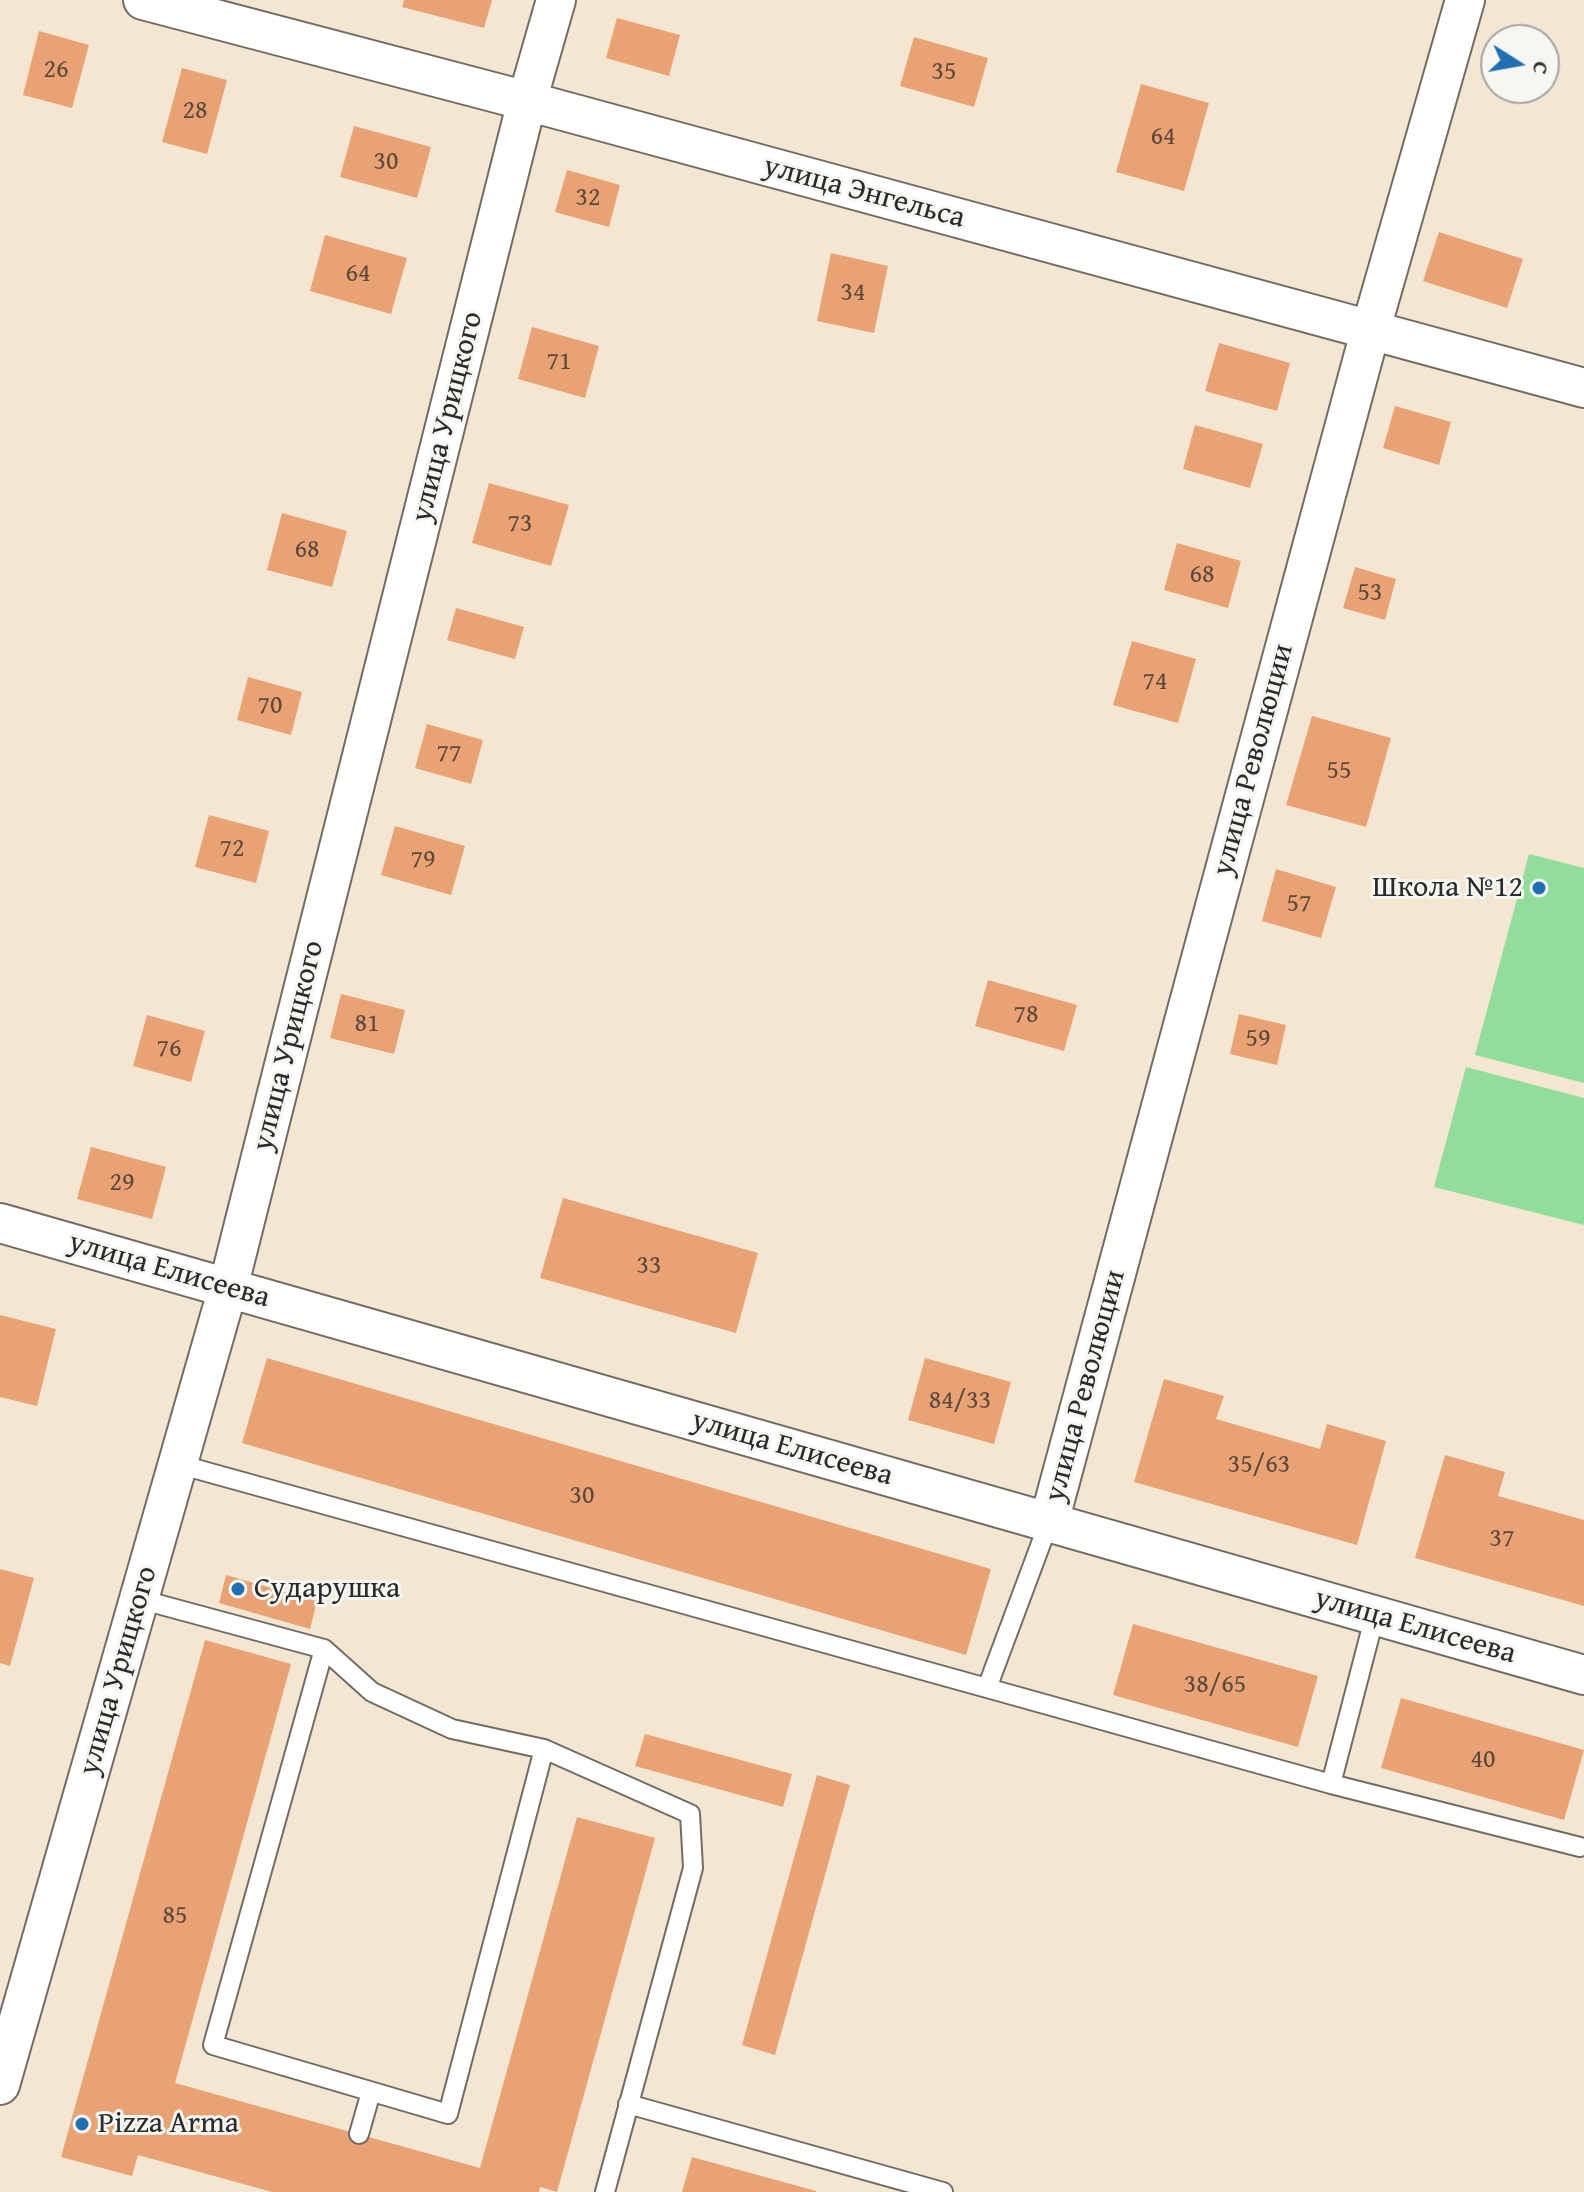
<!DOCTYPE html>
<html>
<head>
<meta charset="utf-8">
<style>
  body { margin:0 }
  #map { position:relative; width:1584px; height:2192px; overflow:hidden; background:#f3e7d2; font-family:"Gentium Book Plus",serif }
  canvas { display:block }
  .north { position:absolute; left:1480px; top:24px; width:80px; height:80px; box-sizing:border-box; background:#f6f6f2; border:2px solid #a5a5a2; border-radius:50%; rotate:101deg; font-size:22px; font-weight:700; line-height:32px; text-align:center; color:#2b2b2b }
  .north::after { content:''; display:block; margin:auto; width:28px; height:36px; background:#1f6fb2; clip-path:polygon(50% 0,100% 100%,50% 72%,0 100%) }
</style>
</head>
<body>
<div id="map">
<canvas width="1584" height="2192"></canvas>
<div class="north">С</div>
</div>
<script>
const ctx = document.querySelector('canvas').getContext('2d');
ctx.lineJoin = 'round';
function paint(path, color) {
  ctx.fillStyle = color;
  ctx.fill(path, 'evenodd');
}
function toPath(rows) {
  const path = new Path2D();
  for (const r of rows) {
    path.moveTo(r[0], r[1]);
    for (let i = 2; i < r.length; i += 2) path.lineTo(r[i], r[i + 1]);
  }
  return path;
}
function trace(path, color, width, dash) {
  ctx.strokeStyle = color;
  ctx.lineWidth = width;
  ctx.lineCap = dash ? 'butt' : 'round';
  ctx.setLineDash(dash || []);
  ctx.stroke(path);
}
function label(font, color, halo, rows, align = 'center') {
  ctx.font = font + ' "Gentium Book Plus",serif';
  ctx.lineWidth = 6;
  ctx.setLineDash([]);
  ctx.textBaseline = 'middle';
  ctx.strokeStyle = halo;
  ctx.fillStyle = color;
  for (const [text, x, y, turn = 0] of rows) {
    ctx.save();
    ctx.translate(x, y);
    ctx.rotate((+turn || 0) * Math.PI / 180);
    ctx.textAlign = isNaN(turn) ? turn : align;
    if (halo) ctx.strokeText(text, 0, 0);
    ctx.fillText(text, 0, 0);
    ctx.restore();
  }
}
const green = toPath([
  [1529,854,1584,868,1584,1083,1475,1055],
  [1466,1067,1584,1098,1584,1225,1434,1187]
]);
const building = toPath([
  [404,0,492,0,484,28,402,7],
  [617,18,680,35,669,76,606,58],
  [39,31,89,45,72,108,23,95],
  [914,37,988,58,974,107,900,86],
  [182,68,227,80,207,154,162,142],
  [1141,84,1209,103,1184,191,1116,172],
  [354,126,431,147,417,198,340,177],
  [567,170,620,185,609,227,555,212],
  [1439,232,1523,259,1507,308,1423,281],
  [325,235,407,258,391,314,310,291],
  [831,253,888,266,874,333,817,321],
  [532,327,599,346,585,398,518,379],
  [1219,343,1290,363,1277,411,1205,391],
  [1395,406,1451,422,1439,465,1383,448],
  [1195,425,1263,444,1250,488,1183,469],
  [489,483,569,505,551,566,472,543],
  [282,513,347,531,332,587,267,570],
  [1177,543,1241,561,1228,608,1164,590],
  [1355,567,1396,579,1385,620,1343,608],
  [456,608,524,627,515,659,447,640],
  [1132,641,1196,659,1178,723,1113,705],
  [248,677,302,692,291,735,237,720],
  [1312,716,1391,738,1366,827,1286,805],
  [427,724,483,740,471,784,415,768],
  [209,815,269,831,256,883,195,867],
  [395,826,465,846,451,895,381,875],
  [1276,869,1336,887,1321,938,1262,921],
  [988,980,1077,1005,1064,1051,975,1026],
  [341,994,405,1010,394,1054,330,1038],
  [1239,1014,1286,1025,1277,1065,1230,1054],
  [147,1015,205,1031,191,1082,133,1066],
  [91,1147,166,1167,152,1219,77,1199],
  [563,1198,758,1253,736,1333,540,1278],
  [0,1315,56,1329,37,1406,0,1397],
  [267,1358,991,1569,966,1655,242,1443],
  [925,1358,1011,1382,994,1444,908,1420],
  [1164,1379,1224,1396,1216,1419,1320,1449,1327,1424,1386,1441,1357,1545,1134,1482],
  [1445,1455,1505,1472,1498,1496,1584,1520,1584,1606,1415,1558],
  [0,1569,34,1578,10,1666,0,1663],
  [226,1575,317,1601,310,1629,219,1603],
  [1133,1624,1318,1676,1298,1747,1113,1695],
  [205,1640,291,1664,175,2083,480,2168,577,1817,655,1838,557,2192,540,2187,539,2192,272,2192,138,2155,132,2176,61,2157],
  [1401,1698,1584,1750,1564,1820,1381,1768],
  [645,1734,792,1774,783,1807,635,1766],
  [817,1775,850,1785,775,2055,742,2045],
  [692,2157,816,2191,816,2192,682,2192]
]);
const service = toPath([
  [178,1464,987,1688,1049,1522],
  [139,1599,324,1649,213,2045,448,2114,544,1749],
  [324,1649,372,1692,452,1729,544,1749,690,1814,693,1868,605,2192],
  [987,1688,1331,1784,1375,1615],
  [1331,1784,1580,1847],
  [628,2104,943,2192],
  [359,2134,371,2092]
]);
const minor = toPath([
  [143,0,527,101,1584,388],
  [0,1223,1584,1675],
  [1049,1522,1370,332,1465,0],
  [0,2085,228,1288,527,101,556,0]
]);
const markers = [
  [1539,888,8,"#1f6fb2"],
  [238,1589,8,"#1f6fb2"],
  [82,2124,8,"#1f6fb2"]
];
const numberNames = [
  ["26",56,70],
  ["35",944,72],
  ["28",195,111],
  ["64",1163,137],
  ["30",386,162],
  ["32",588,198],
  ["64",358,274],
  ["34",853,293],
  ["71",559,362],
  ["73",520,524],
  ["68",307,550],
  ["68",1202,575],
  ["53",1370,593],
  ["74",1155,682],
  ["70",270,706],
  ["77",449,754],
  ["55",1339,771],
  ["72",232,849],
  ["79",423,860],
  ["57",1299,904],
  ["78",1026,1015],
  ["81",367,1024],
  ["59",1258,1039],
  ["76",169,1049],
  ["29",122,1183],
  ["33",649,1266],
  ["84/33",960,1401],
  ["35/63",1259,1465],
  ["30",582,1496],
  ["37",1502,1539],
  ["38/65",1215,1685],
  ["40",1483,1760],
  ["85",175,1916]
];
const streetNames = [
  ["улица Энгельса",864,193,15],
  ["улица Урицкого",448,417,-76],
  ["улица Революции",1254,760,-75],
  ["улица Урицкого",289,1046,-76],
  ["улица Елисеева",169,1271,16],
  ["улица Революции",1086,1386,-75],
  ["улица Елисеева",792,1449,16],
  ["улица Елисеева",1415,1627,16],
  ["улица Урицкого",119,1671,-74]
];
const poiNames = [
  ["Школа №12",1523,888,"right"],
  ["Сударушка",254,1589],
  ["Pizza Arma",98,2124]
];
paint(green, '#91de9b');
paint(building, '#e9a273');
trace(service, '#716d65', 22);
trace(minor, '#716d65', 42);
trace(service, '#fff', 18);
trace(minor, '#fff', 38);
for (const [x, y, r, color] of markers) {
  const dot = new Path2D();
  dot.arc(x, y, r, 0, 2 * Math.PI);
  ctx.fillStyle = color;
  ctx.fill(dot);
  trace(dot, '#f6f6f2', 3);
}
label('26px', '#5a493d', null, numberNames);
label('30px', '#2b2b2b', '#f6f6f2', streetNames);
label('30px', '#2b2b2b', '#f6f6f2', poiNames, 'left');
</script>
</body>
</html>
